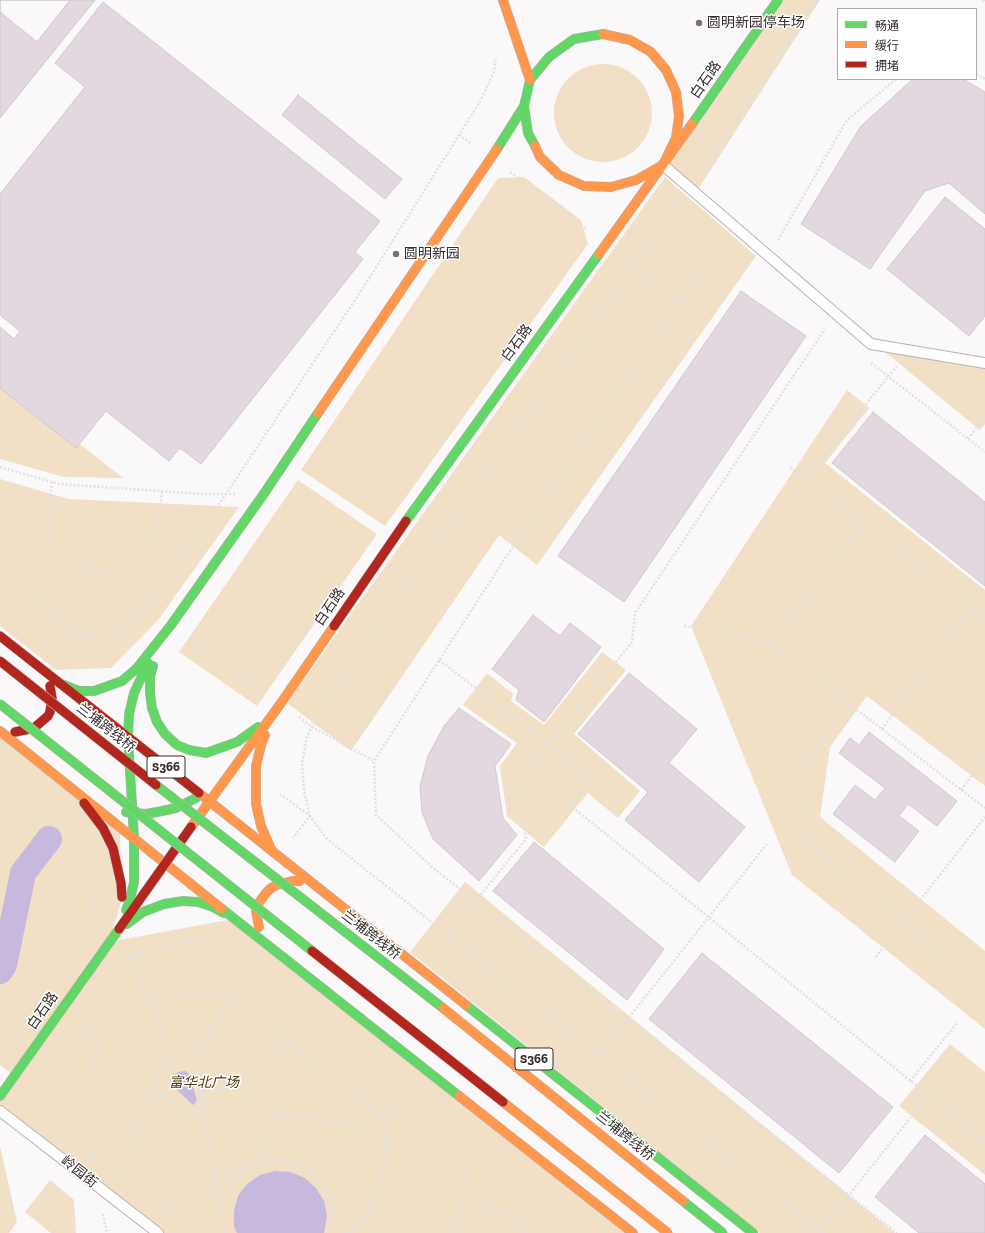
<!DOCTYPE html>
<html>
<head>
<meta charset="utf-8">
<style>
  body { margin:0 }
  #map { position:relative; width:985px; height:1233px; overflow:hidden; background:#fbf8f9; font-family:"Zilla Slab","Noto Sans SC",serif }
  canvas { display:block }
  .legend { position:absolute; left:837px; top:8px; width:140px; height:72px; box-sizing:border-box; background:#fff; border:1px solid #aeabab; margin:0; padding:5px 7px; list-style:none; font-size:12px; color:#352c2d }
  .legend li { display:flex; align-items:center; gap:8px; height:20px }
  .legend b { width:20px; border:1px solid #aeabab }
</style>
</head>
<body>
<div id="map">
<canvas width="985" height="1233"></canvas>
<ul class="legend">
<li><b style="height:5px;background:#63d668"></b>畅通</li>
<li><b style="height:5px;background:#ff974d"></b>缓行</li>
<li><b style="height:5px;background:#b3261e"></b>拥堵</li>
</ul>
</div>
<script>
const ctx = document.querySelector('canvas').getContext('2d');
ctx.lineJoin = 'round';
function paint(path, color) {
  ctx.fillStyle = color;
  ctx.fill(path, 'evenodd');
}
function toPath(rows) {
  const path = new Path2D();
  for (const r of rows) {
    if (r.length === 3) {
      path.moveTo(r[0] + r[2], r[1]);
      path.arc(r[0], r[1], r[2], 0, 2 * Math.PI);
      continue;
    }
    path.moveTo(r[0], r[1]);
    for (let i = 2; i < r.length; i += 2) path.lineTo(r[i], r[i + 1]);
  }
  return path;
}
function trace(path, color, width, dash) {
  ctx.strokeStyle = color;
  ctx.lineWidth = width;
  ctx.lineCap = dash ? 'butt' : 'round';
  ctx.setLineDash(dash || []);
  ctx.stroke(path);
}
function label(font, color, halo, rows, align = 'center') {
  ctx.font = font + ' "Zilla Slab","Noto Sans SC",serif';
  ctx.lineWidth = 3;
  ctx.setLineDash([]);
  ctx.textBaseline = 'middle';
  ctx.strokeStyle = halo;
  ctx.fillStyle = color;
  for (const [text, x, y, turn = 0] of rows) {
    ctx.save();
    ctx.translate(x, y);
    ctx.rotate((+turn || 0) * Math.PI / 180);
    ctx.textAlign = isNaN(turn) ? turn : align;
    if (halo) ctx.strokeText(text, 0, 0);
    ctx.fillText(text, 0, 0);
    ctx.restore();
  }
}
const green = toPath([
  [783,0,820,0,697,191,667,165],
  [603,113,49],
  [524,177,581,220,588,244,385,526,301,470,498,178],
  [665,177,756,256,537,565,499,535,351,751,287,703],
  [885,352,985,369,985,424,980,430],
  [0,381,123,478,64,477,0,459],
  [847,390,869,408,825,463,985,590,985,786,867,696,830,747,820,817,985,951,985,1029,792,875,691,626],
  [0,479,69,499,239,507,158,620,111,668,56,670,0,626],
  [298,480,377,534,257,706,179,652],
  [602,652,626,670,574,734,640,791,618,818,588,793,544,847,507,816,500,766,517,743,463,705,487,673,513,694,511,701,544,725],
  [0,732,120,827,121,902,109,941,13,1075,0,1065],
  [465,882,895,1233,760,1233,410,952],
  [233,919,632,1233,159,1233,0,1110,0,1098,109,942],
  [950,1044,985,1072,985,1175,899,1106],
  [0,1146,17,1222,9,1233,0,1233],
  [50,1180,74,1200,76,1233,51,1233,25,1212]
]);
const water = toPath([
  [185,1071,190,1074,197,1101,193,1105,176,1089,174,1082,174,1076,178,1072],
  [275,1171,290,1172,305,1178,316,1188,324,1201,327,1216,324,1233,237,1233,234,1226,234,1211,238,1196,247,1184,260,1175]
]);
const canal = toPath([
  [0,971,4,965,23,873,49,839]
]);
const building = toPath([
  [0,0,95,0,0,118,0,0],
  [0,0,70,0,37,42,0,12,0,0],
  [103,2,380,221,355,252,363,259,201,464,180,448,169,461,106,411,76,448,0,388,0,327,14,339,20,331,0,315,0,194,85,87,55,63,103,2],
  [913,79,963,79,985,92,985,214,949,183,925,191,870,269,801,224,861,126,913,79],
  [298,95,402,179,385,199,282,115,298,95],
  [945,197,985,229,985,316,969,336,887,269,945,197],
  [741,291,806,336,624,602,558,556,741,291],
  [873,412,985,502,985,586,832,463,873,412],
  [533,615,560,636,570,623,601,647,544,722,516,700,519,690,492,669,533,615],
  [629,673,697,729,669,763,745,827,699,882,625,820,648,792,578,734,629,673],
  [459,708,511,744,495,766,503,818,517,835,479,881,433,839,422,812,420,786,428,756,444,726,459,708],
  [869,732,957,801,937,826,908,804,899,816,919,831,895,862,833,814,855,785,875,800,885,788,839,753,850,738,859,745,869,732],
  [534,842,664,949,627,1000,493,891,534,842],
  [702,953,893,1107,839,1173,649,1019,702,953],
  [925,1135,985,1184,985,1233,919,1233,875,1197,925,1135]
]);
const path = toPath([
  [983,0,985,2],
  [976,74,985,79],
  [459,135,472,144],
  [510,172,587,230],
  [700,174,817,0],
  [680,202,448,526,320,712,307,736,302,763,304,791,310,816,326,838,822,1233],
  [723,240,502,563,374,761,376,815,432,867,897,1233],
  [778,240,847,120,896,79],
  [624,259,680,302],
  [871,363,985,452],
  [968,439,985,417],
  [0,467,59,484,203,494,235,494],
  [790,467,985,616],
  [805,479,897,366],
  [52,482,48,524,53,544,69,558,90,569,115,574,126,569,141,556,149,542,159,517,162,491],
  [864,524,771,644,985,808],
  [0,573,66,625,82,632,99,635,115,631,132,621,146,607,226,494,363,288,481,100,494,72,496,58],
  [684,626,771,644],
  [70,628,110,660],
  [190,638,262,690],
  [439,660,592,777,570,805,985,1141],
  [850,704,810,754,803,838,985,988],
  [299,717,312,727,374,761],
  [882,729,973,607],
  [961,790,985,758],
  [280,794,310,816,293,838],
  [84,934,92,915,95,883],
  [448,935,526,839,517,785,632,642,635,613,825,329],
  [131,957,144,991,156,997],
  [876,957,985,817],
  [125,963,131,957,148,950,217,936],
  [76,1028,99,1039,83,1102,88,1137,93,1160],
  [599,1055,767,844],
  [162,1062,194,1063,225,1233],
  [194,1063,230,997],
  [910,1081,957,1023],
  [238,1084,276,1114,359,1125,386,1143],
  [152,1091,205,1120],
  [200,1094,246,1082,267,1068,288,1042],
  [253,1164,281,1159,305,1167,323,1182,334,1202,337,1233],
  [215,1180,233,1174,253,1164,267,1147,276,1114],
  [119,1181,165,1054,156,997,222,991,384,1116,408,1085],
  [103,1214,107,1233],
  [161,1214,174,1197,217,1190],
  [366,1217,373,1233],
  [457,1222,486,1209,506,1214,528,1233],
  [820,1231,928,1096],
  [347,1233,353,1229,369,1213,383,1178,386,1143,384,1116],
  [453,1233,457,1223,475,1138]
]);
const lane = toPath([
  [663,165,871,344,985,363],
  [0,1111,158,1233]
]);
const fast = toPath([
  [692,124,778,0],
  [535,146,528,133,524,106,530,80,549,57,574,39,603,34],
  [497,149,524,106],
  [406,521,599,254],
  [153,666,150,677,150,693,152,708,157,722,165,734,177,745,189,750,206,753,237,742,258,727],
  [59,683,79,691,94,691,122,681,136,669,171,625,263,495,318,413],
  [126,812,146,814,162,811,176,808,196,798],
  [222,909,459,1096],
  [126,910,130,900,134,882,134,838,128,737,129,714,134,693,148,663],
  [127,924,143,912,164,904,183,901,198,902,213,907,224,913],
  [466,1005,753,1233],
  [0,1096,119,929]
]);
const slow = toPath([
  [503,0,530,80],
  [535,146,540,157,559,175,584,186,611,187,636,180,663,165,676,138,679,116,676,92,666,70,651,52,630,40,603,34],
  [599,254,692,124],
  [318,413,497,149],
  [0,731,222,909],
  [265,735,261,745,256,766,256,804,261,826,272,851],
  [199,793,466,1005],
  [191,827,281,703,334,626],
  [259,927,256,911,258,904,266,893,271,888,277,885,292,881,300,881],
  [459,1096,633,1233]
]);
const jam = toPath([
  [334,626,406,521],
  [0,636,199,793],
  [15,732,34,728,48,716,50,712,52,698,50,686],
  [84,803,103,828,113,848,121,883,122,897],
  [119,929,191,827]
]);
const fastBridge = toPath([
  [0,704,312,951],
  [156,785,443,1008],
  [683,1201,723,1233]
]);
const slowBridge = toPath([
  [443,1008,683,1201],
  [503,1102,668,1233]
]);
const jamBridge = toPath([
  [0,661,156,785],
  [312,951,503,1102]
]);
const markers = [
  [699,23,4,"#7a7374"],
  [396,254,4,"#7a7374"]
];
const shields = [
  [166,767,38],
  [534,1059,38]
];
const shieldNames = [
  ["S366",166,767],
  ["S366",534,1059]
];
const poiNames = [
  ["圆明新园停车场",707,23],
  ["圆明新园",404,254]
];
const streetNames = [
  ["白石路",706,80,-55],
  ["白石路",517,343,-54],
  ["白石路",330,607,-56],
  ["兰埔跨线桥",106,728,38],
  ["兰埔跨线桥",371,935,38],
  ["白石路",43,1011,-55],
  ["兰埔跨线桥",625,1136,39],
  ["岭园街",79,1172,38]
];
const parkNames = [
  ["富华北广场",204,1083]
];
paint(green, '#f1e0c6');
paint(water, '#c7b8de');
trace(canal, '#c7b8de', 26);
paint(building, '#e4d8e0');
trace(building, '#cdc9cc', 1);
trace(lane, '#b8b3b4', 12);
trace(fast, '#b8b3b4', 10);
trace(slow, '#b8b3b4', 10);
trace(jam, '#b8b3b4', 10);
trace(path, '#e2e1e1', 2.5, [2, 2]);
trace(lane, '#fefefe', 10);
trace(fast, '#63d668', 9);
trace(slow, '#ff974d', 9);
trace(jam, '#b3261e', 9);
trace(fastBridge, '#c4b7b2', 10, []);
trace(slowBridge, '#c4b7b2', 10, []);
trace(jamBridge, '#c4b7b2', 10, []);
trace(fastBridge, '#63d668', 9);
trace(slowBridge, '#ff974d', 9);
trace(jamBridge, '#b3261e', 9);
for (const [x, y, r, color] of markers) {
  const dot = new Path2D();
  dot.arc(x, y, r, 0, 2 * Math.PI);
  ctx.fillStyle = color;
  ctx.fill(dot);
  trace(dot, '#fff', 1.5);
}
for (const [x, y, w] of shields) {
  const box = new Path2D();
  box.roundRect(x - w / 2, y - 11, w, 22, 3);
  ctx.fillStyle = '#fff';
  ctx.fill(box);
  trace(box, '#352c2d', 1);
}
label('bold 13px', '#352c2d', null, shieldNames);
label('14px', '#352c2d', '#fff', poiNames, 'left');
label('14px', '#352c2d', '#fff', streetNames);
label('italic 14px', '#4f390d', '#fff', parkNames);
</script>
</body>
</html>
